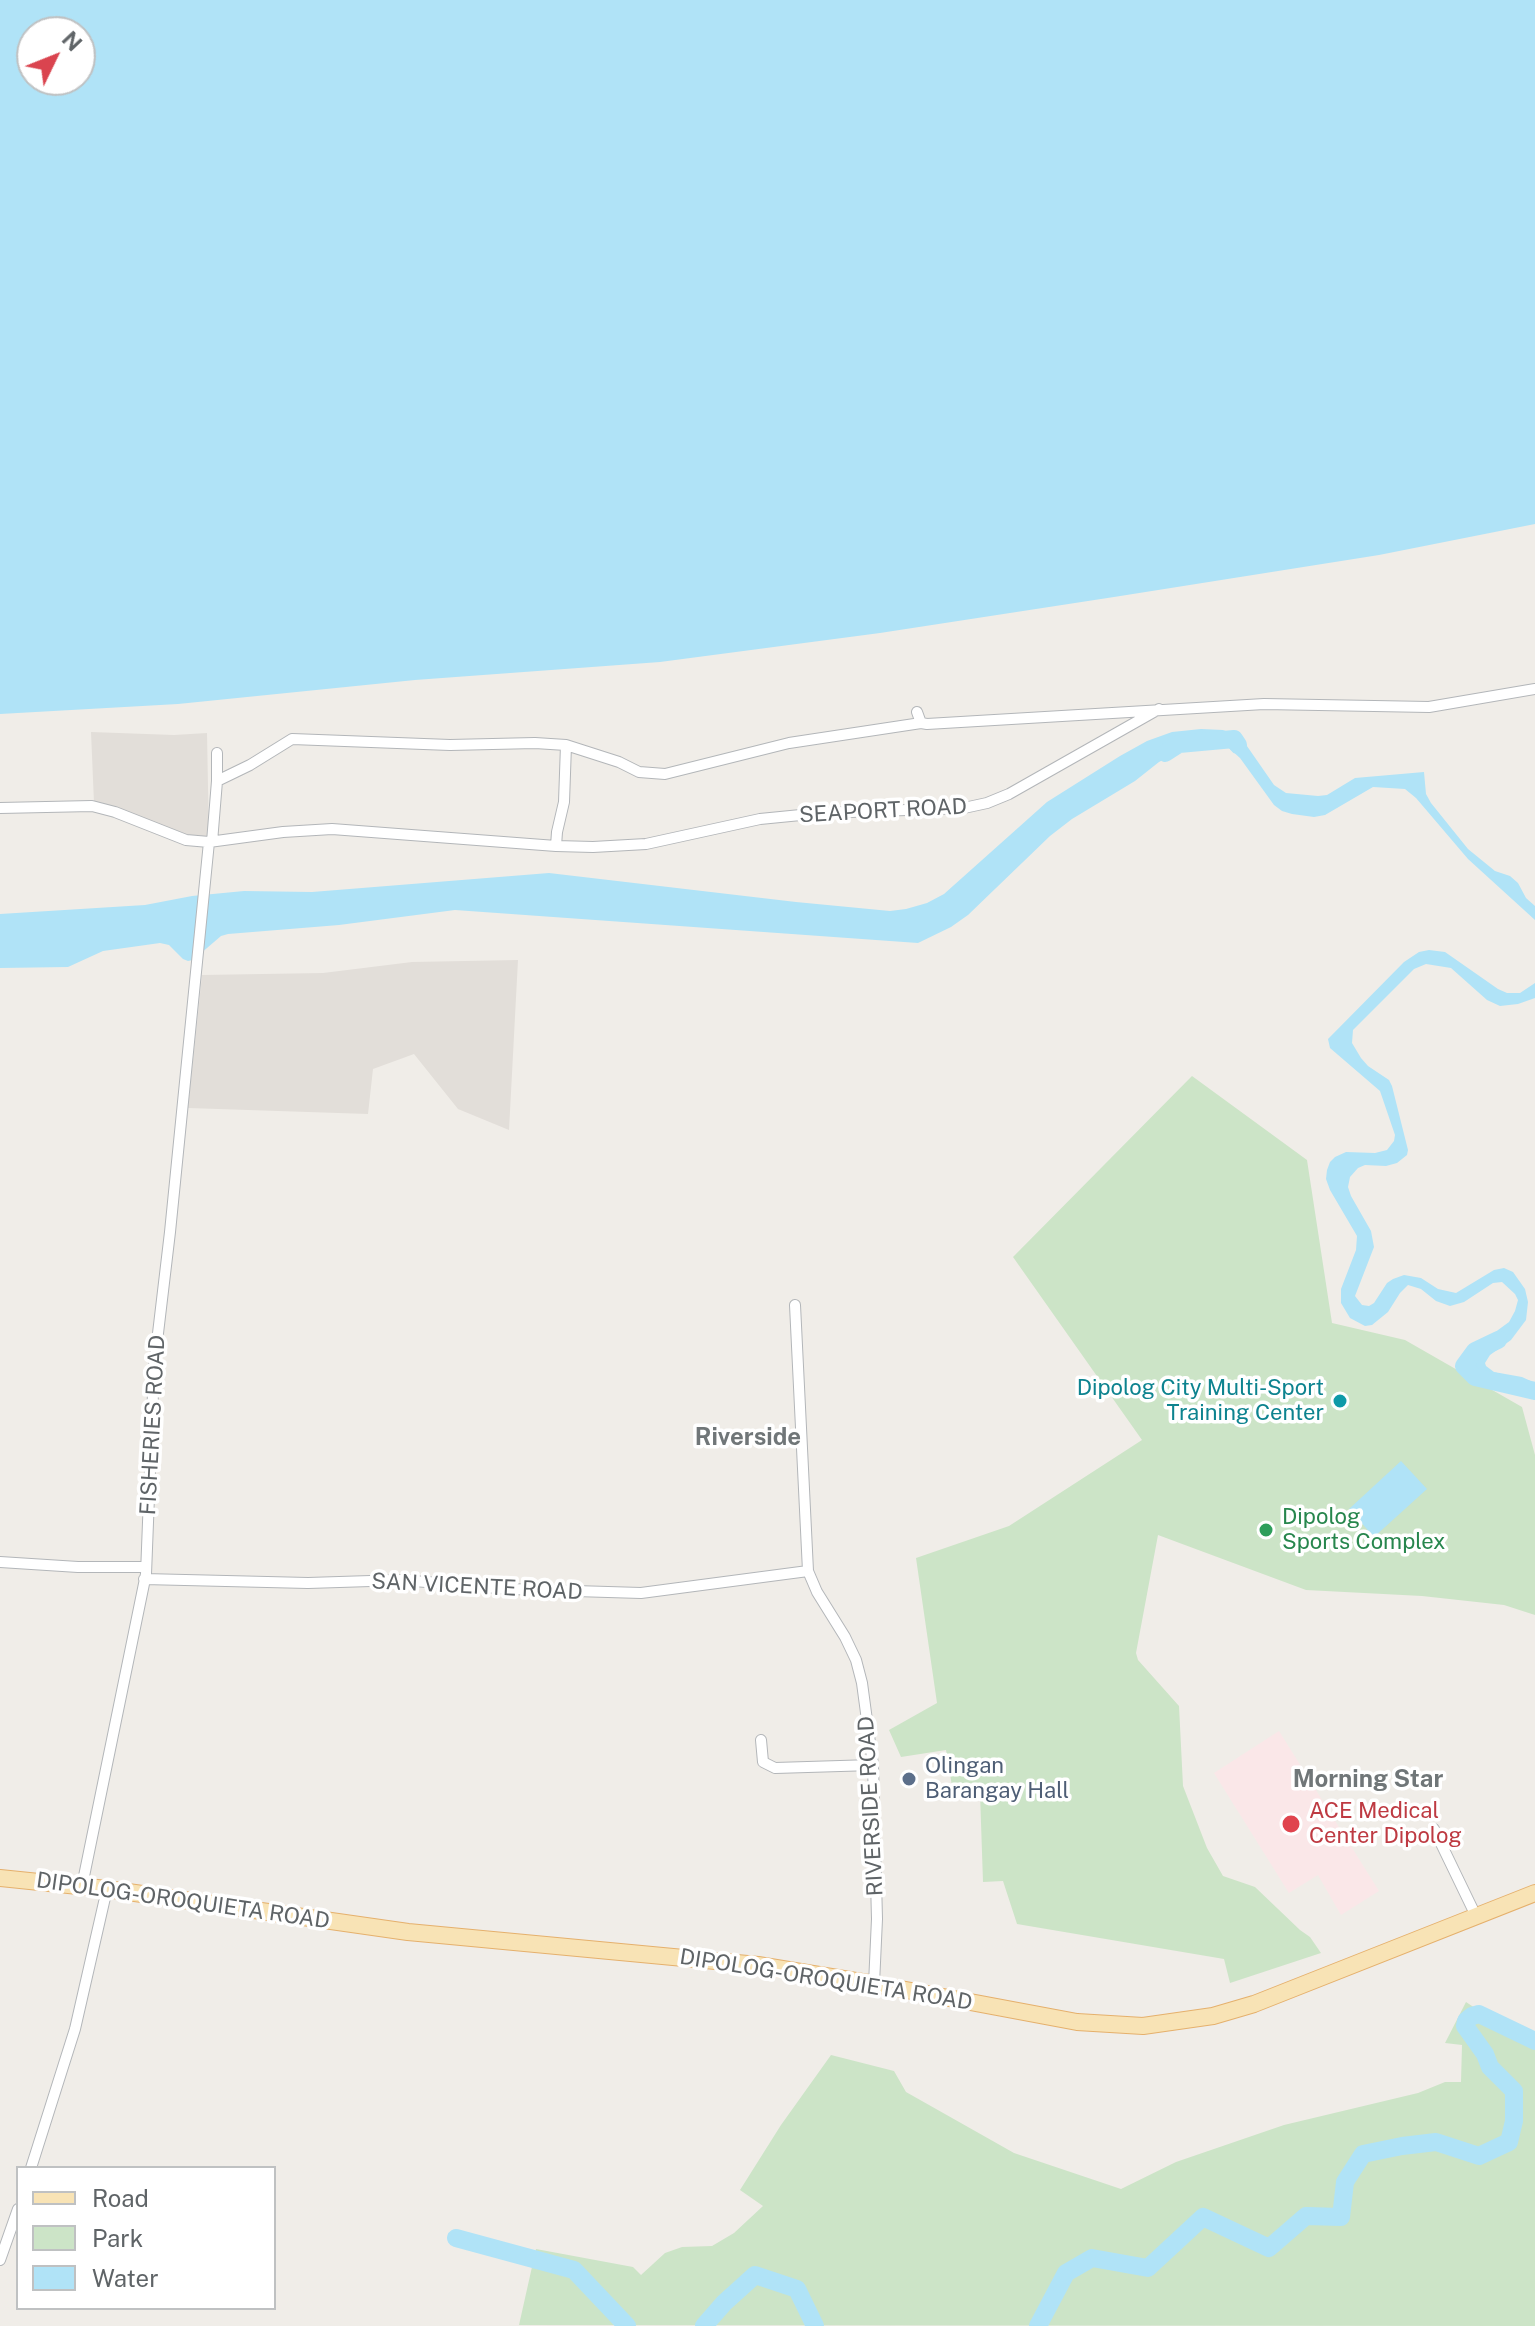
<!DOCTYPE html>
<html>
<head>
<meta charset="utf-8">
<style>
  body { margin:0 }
  #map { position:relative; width:1535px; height:2326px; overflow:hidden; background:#f0ede8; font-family:"Public Sans",sans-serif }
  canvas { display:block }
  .legend { position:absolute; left:16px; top:2166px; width:260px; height:144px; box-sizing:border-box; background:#fff; border:2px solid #bfc1c2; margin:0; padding:10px 14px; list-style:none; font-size:24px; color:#5f6467 }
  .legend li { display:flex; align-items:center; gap:16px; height:40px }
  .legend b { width:40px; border:2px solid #bfc1c2 }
  .north { position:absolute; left:16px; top:16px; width:80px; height:80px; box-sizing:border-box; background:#fff; border:2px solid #bfc1c2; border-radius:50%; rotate:47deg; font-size:22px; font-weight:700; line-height:32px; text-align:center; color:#5f6467 }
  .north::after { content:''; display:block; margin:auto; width:28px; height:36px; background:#da444f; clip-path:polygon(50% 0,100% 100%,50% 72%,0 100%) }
</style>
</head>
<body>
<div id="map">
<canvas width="1535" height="2326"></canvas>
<ul class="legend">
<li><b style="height:10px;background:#f8e3b5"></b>Road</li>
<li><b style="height:22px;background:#cce4c7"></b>Park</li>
<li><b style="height:22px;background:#b0e3f7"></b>Water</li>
</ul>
<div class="north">N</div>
</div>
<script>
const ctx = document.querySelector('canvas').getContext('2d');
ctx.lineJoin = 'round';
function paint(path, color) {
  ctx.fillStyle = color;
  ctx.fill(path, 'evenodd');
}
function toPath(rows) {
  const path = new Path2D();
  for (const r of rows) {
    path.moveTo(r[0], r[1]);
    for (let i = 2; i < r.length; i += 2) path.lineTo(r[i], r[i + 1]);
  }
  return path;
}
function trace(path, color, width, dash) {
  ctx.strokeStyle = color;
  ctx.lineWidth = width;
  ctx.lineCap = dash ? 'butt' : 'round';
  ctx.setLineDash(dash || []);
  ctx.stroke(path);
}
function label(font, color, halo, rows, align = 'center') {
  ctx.font = font + ' "Public Sans",sans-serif';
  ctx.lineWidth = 7;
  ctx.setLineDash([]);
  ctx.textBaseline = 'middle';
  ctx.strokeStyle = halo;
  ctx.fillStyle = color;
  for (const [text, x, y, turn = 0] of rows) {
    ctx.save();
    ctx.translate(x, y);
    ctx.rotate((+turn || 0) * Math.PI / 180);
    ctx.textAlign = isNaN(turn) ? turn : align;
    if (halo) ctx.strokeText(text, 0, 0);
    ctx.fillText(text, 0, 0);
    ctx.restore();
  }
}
const education = toPath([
  [91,732,174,735,207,733,209,841,193,840,94,803],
  [518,960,509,1130,458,1109,414,1054,373,1069,368,1114,188,1108,202,975,323,973,412,962]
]);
const medical = toPath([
  [1279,1731,1379,1891,1341,1915,1318,1875,1289,1893,1214,1773]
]);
const green = toPath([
  [1192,1076,1307,1160,1332,1323,1405,1340,1522,1407,1535,1455,1535,1615,1504,1605,1422,1596,1306,1590,1158,1535,1136,1653,1138,1660,1179,1706,1183,1786,1207,1848,1223,1876,1255,1887,1300,1930,1310,1937,1321,1953,1230,1983,1224,1959,1017,1924,1003,1881,983,1882,980,1793,953,1792,946,1750,901,1757,889,1730,937,1703,916,1558,1009,1526,1142,1440,1013,1257],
  [1466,2002,1520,2038,1535,2044,1535,2326,519,2325,536,2249,633,2267,641,2275,665,2253,682,2247,712,2246,734,2233,763,2206,740,2190,781,2125,831,2055,894,2071,906,2092,1014,2153,1121,2189,1176,2162,1284,2125,1418,2093,1445,2082,1461,2082,1462,2045,1445,2043]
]);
const water = toPath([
  [0,0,1535,0,1535,524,1379,555,1114,597,880,633,660,662,415,680,178,704,0,714],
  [80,32,80,80,32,80,32,32],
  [1201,729,1223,730,1240,736,1274,785,1286,793,1318,796,1327,795,1355,778,1424,772,1426,794,1431,803,1468,849,1495,871,1510,876,1518,883,1526,898,1535,906,1535,920,1468,859,1416,798,1405,789,1373,787,1325,815,1314,817,1292,814,1282,811,1274,805,1240,758,1230,749,1215,739,1203,736,1189,740,1178,752,1159,762,1135,781,1072,819,1050,836,968,915,951,927,918,943,455,910,339,925,228,934,221,936,193,960,188,961,183,959,169,945,160,943,103,951,68,967,0,968,0,914,145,905,192,896,244,891,312,892,549,873,796,902,890,911,906,909,927,903,944,894,1047,802,1120,756,1147,741,1172,732],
  [1429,950,1445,952,1498,989,1507,993,1520,993,1535,983,1535,998,1518,1004,1500,1006,1487,1000,1451,968,1426,964,1414,969,1353,1030,1352,1043,1361,1058,1368,1066,1389,1080,1392,1086,1408,1150,1407,1155,1397,1163,1386,1166,1365,1165,1358,1168,1350,1177,1348,1187,1351,1196,1371,1231,1374,1247,1355,1296,1362,1305,1369,1306,1374,1303,1387,1283,1393,1279,1404,1275,1421,1278,1438,1289,1456,1293,1494,1270,1504,1268,1513,1272,1525,1289,1528,1302,1526,1320,1511,1340,1490,1355,1485,1363,1486,1366,1494,1372,1522,1377,1535,1383,1535,1396,1481,1374,1474,1366,1475,1357,1483,1341,1509,1322,1515,1311,1518,1300,1515,1294,1502,1282,1493,1283,1464,1302,1450,1306,1436,1301,1421,1289,1408,1285,1400,1293,1388,1312,1372,1325,1365,1326,1350,1318,1341,1303,1341,1289,1356,1250,1357,1236,1330,1190,1326,1179,1327,1170,1330,1162,1335,1157,1346,1152,1375,1153,1387,1150,1394,1141,1395,1135,1380,1091,1330,1048,1328,1039,1404,962,1419,952],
  [1401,1461,1427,1489,1374,1537,1349,1509]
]);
const river = toPath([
  [1165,753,1179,744,1234,739,1238,745],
  [1498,1340,1475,1351,1464,1366,1475,1377,1535,1391],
  [456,2238,574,2270,627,2326],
  [704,2326,724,2303,755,2275,797,2289,815,2326],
  [1038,2326,1066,2273,1092,2258,1148,2268,1203,2217,1269,2248,1306,2216,1341,2217,1345,2182,1363,2154,1402,2146,1436,2142,1479,2156,1509,2142,1514,2121,1514,2091,1490,2067,1485,2054,1465,2026,1466,2021,1472,2016,1479,2014,1535,2041]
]);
const street = toPath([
  [917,712,921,723,927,724,1264,704,1429,707,1535,689],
  [217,781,217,753],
  [0,808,92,806,115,812,186,840,209,842,283,832,332,829,556,846,593,847,646,844,760,819,821,813,964,808,987,803,1009,794,1159,709],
  [212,842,217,781,250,765,292,739,450,745,535,743,566,745,619,762,639,772,665,774,789,743,921,723],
  [556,846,557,832,564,802,566,745],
  [795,1305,808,1571,817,1592,845,1637,856,1660,862,1683,873,1765,877,1919,874,1984],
  [0,1562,78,1567,146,1567],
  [144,1579,308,1583,402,1580,509,1589,641,1593,808,1571],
  [761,1740,763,1762,775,1768,873,1765],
  [1434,1829,1476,1916],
  [82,1886,146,1574,154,1367,170,1232,209,842],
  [31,2168,75,2029,107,1889],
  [0,2260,18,2209]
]);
const primary = toPath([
  [0,1878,107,1889,408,1932,758,1965,874,1984,1077,2022,1143,2026,1213,2016,1254,2004,1535,1893]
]);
const markers = [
  [1340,1401,8,"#0f9aa8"],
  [1266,1530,8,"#2e9e5b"],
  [909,1779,8,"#5c6f8a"],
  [1291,1824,10,"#e0444e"]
];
const streetNames = [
  ["SEAPORT ROAD",883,811,-3],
  ["FISHERIES ROAD",153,1425,-87],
  ["SAN VICENTE ROAD",477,1587,3],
  ["RIVERSIDE ROAD",871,1806,-93],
  ["DIPOLOG-OROQUIETA ROAD",183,1901,8],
  ["DIPOLOG-OROQUIETA ROAD",826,1980,9]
];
const cultureNames = [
  ["Dipolog City Multi-Sport",1324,1388],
  ["Training Center",1324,1413]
];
const leisureNames = [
  ["Dipolog",1282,1517],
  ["Sports Complex",1282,1542]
];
const serviceNames = [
  ["Olingan",925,1766],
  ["Barangay Hall",925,1791]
];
const healthNames = [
  ["ACE Medical",1309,1811],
  ["Center Dipolog",1309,1836]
];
const neighbourhoodNames = [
  ["Riverside",748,1438],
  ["Morning Star",1368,1780]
];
paint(education, '#e2ded9');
paint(medical, '#fae7e8');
paint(green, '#cce4c7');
paint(water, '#b0e3f7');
trace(river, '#b0e3f7', 18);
trace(street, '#b3b6b9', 12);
trace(primary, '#e5b06c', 18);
trace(street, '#fff', 10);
trace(primary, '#f8e3b5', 16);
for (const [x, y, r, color] of markers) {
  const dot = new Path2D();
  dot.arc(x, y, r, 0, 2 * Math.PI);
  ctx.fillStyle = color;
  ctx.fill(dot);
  trace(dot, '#fff', 3);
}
label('22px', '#5f6467', '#fff', streetNames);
label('22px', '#0d838f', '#fff', cultureNames, 'right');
label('22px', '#27864d', '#fff', leisureNames, 'left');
label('22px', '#4e5e75', '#fff', serviceNames, 'left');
label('22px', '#be3a42', '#fff', healthNames, 'left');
label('bold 24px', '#707678', '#fff', neighbourhoodNames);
</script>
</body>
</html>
